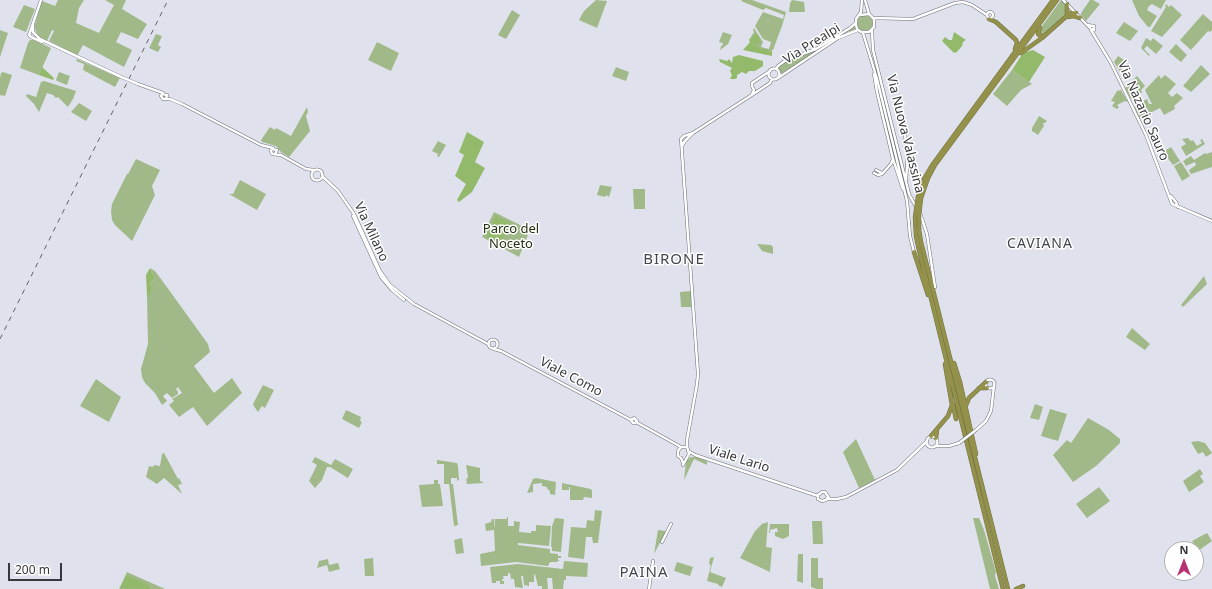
<!DOCTYPE html>
<html>
<head>
<meta charset="utf-8">
<style>
  body { margin:0 }
  #map { position:relative; width:1212px; height:589px; overflow:hidden; background:#dfe2ed; font-family:"Noto Sans",sans-serif }
  canvas { display:block }
  .north { position:absolute; left:1164px; top:541px; width:40px; height:40px; box-sizing:border-box; background:#fff; border:1px solid #afafb1; border-radius:50%; rotate:0deg; font-size:11px; font-weight:700; line-height:16px; text-align:center; color:#37383c }
  .north::after { content:''; display:block; margin:auto; width:14px; height:18px; background:#b83172; clip-path:polygon(50% 0,100% 100%,50% 72%,0 100%) }
  .scale { position:absolute; left:8px; top:563px; width:54px; height:18px; box-sizing:border-box; border:2px solid #37383c; border-top:0; padding-left:5px; font-size:12px; line-height:14px; white-space:nowrap; color:#37383c; -webkit-text-stroke:3px #fff; paint-order:stroke }
</style>
</head>
<body>
<div id="map">
<canvas width="1212" height="589"></canvas>
<div class="north">N</div>
<div class="scale">200 m</div>
</div>
<script>
const ctx = document.querySelector('canvas').getContext('2d');
ctx.lineJoin = 'round';
function paint(path, color) {
  ctx.fillStyle = color;
  ctx.fill(path, 'evenodd');
}
function toPath(rows) {
  const path = new Path2D();
  for (const r of rows) {
    if (r.length === 3) {
      path.moveTo(r[0] + r[2], r[1]);
      path.arc(r[0], r[1], r[2], 0, 2 * Math.PI);
      continue;
    }
    path.moveTo(r[0], r[1]);
    for (let i = 2; i < r.length; i += 2) path.lineTo(r[i], r[i + 1]);
  }
  return path;
}
function trace(path, color, width, dash) {
  ctx.strokeStyle = color;
  ctx.lineWidth = width;
  ctx.lineCap = dash ? 'butt' : 'round';
  ctx.setLineDash(dash || []);
  ctx.stroke(path);
}
function label(font, color, halo, rows, align = 'center') {
  ctx.font = font + ' "Noto Sans",sans-serif';
  ctx.lineWidth = 3;
  ctx.setLineDash([]);
  ctx.textBaseline = 'middle';
  ctx.strokeStyle = halo;
  ctx.fillStyle = color;
  for (const [text, x, y, turn = 0] of rows) {
    ctx.save();
    ctx.translate(x, y);
    ctx.rotate((+turn || 0) * Math.PI / 180);
    ctx.textAlign = isNaN(turn) ? turn : align;
    if (halo) ctx.strokeText(text, 0, 0);
    ctx.fillText(text, 0, 0);
    ctx.restore();
  }
}
const green = toPath([
  [58,0,84,0,79,8,76,23,99,33,114,5,105,0,126,0,122,9,147,24,138,39,121,32,116,42,132,50,124,67,83,45,77,56,63,48,49,41,54,31,52,30,47,41,38,36,35,29,35,24,42,1,55,6],
  [596,0,607,1,597,28,579,20,584,11],
  [742,0,752,0,786,12,782,26,773,50,772,50,769,52,751,45,755,44,759,41,759,39,755,36,752,36,749,40,754,32,753,30,754,28,763,42,761,47,769,49,771,42,763,39,755,26,763,12,783,19,784,15,766,8,763,10,741,1],
  [792,0,804,2,805,12,789,12,790,3],
  [1061,0,1066,5,1066,15,1044,35,1040,35,1039,30],
  [1090,0,1093,0,1100,4,1086,21,1081,15,1081,13],
  [1132,0,1166,0,1161,9,1152,4,1149,6,1147,10,1157,16,1150,27,1148,27,1139,16],
  [1166,4,1169,7,1171,5,1182,15,1162,37,1151,31,1166,7,1165,6],
  [24,5,35,9,26,32,13,27],
  [512,10,520,15,506,39,498,35],
  [1203,14,1212,22,1212,30,1210,32,1208,31,1191,50,1180,40],
  [865,23,8],
  [1124,22,1138,31,1130,41,1116,33],
  [855,26,857,29,847,32,782,73,781,73,778,68,780,65,787,61,817,50],
  [0,30,8,33,0,57],
  [723,32,732,35,728,44,720,50,721,46,722,46,723,43,719,42],
  [156,34,162,36,158,45,161,47,158,52,149,48],
  [1146,38,1151,41,1153,38,1163,46,1156,54,1147,46,1144,49,1150,55,1149,56,1141,48],
  [30,40,34,40,51,48,39,75,20,68,28,43],
  [377,42,399,53,391,71,368,60],
  [1176,44,1187,55,1181,62,1169,52],
  [1118,56,1127,62,1120,72,1114,62],
  [77,59,120,78,115,87,83,70,84,64,76,61],
  [1201,65,1210,74,1191,92,1183,86],
  [616,67,629,72,626,81,612,76],
  [1012,70,1032,84,1021,90,1007,106,993,94],
  [3,72,12,75,5,96,0,95,0,78,1,73],
  [59,72,70,76,67,85,57,81,56,80],
  [1159,75,1161,79,1165,75,1176,84,1168,93,1172,97,1177,93,1183,98,1174,106,1175,109,1164,115,1160,108,1140,118,1134,107,1138,105,1140,107,1142,106,1139,100,1141,98,1143,101,1147,99,1149,104,1152,104,1145,90],
  [1137,76,1145,86,1141,90,1142,92,1134,98,1131,99,1125,88],
  [44,81,76,91,73,99,68,107,58,97,56,98,53,95,47,93,39,112,34,104,26,96,27,94,36,97,41,82],
  [1121,90,1128,102,1125,101,1117,105,1119,107,1117,109,1112,106,1115,102,1111,101,1117,91],
  [79,103,92,111,86,121,71,112],
  [307,107,308,112,306,116,310,131,289,157,281,152,276,146,262,142,261,140,270,127,275,130,276,128,291,136],
  [1039,116,1047,121,1045,123,1043,123,1044,126,1038,135,1032,131,1032,128],
  [1188,138,1191,141,1193,140,1197,146,1202,143,1200,140,1202,139,1205,144,1186,156,1181,147,1186,144,1182,139],
  [438,141,446,145,439,157,437,156,438,154,432,151],
  [1171,147,1180,161,1173,165,1163,152],
  [1212,152,1212,167,1191,174,1189,170,1196,165,1195,162,1186,166,1183,161,1191,156,1194,160,1205,153,1206,154],
  [136,159,160,170,152,186,155,195,132,241,115,225,112,220,111,211,112,204,127,174,128,174],
  [1181,162,1190,176,1182,181,1174,166],
  [240,180,266,194,257,210,229,194,233,194],
  [600,185,612,187,609,197,606,195,605,197,597,195],
  [633,189,645,189,645,209,634,209],
  [494,212,530,230,519,257,482,237],
  [757,244,771,245,773,247,773,254,762,251],
  [150,268,155,271,161,279,208,344,210,352,194,366,214,393,232,378,242,393,207,426,193,407,179,417,169,405,174,401,172,399,182,393,178,387,176,389,178,392,178,394,172,398,167,393,163,396,167,401,162,405,155,393,145,383,142,377,141,369,148,344,147,296,151,289,152,287,150,284,153,280,153,276],
  [1204,276,1207,284,1183,307,1181,305],
  [691,291,691,307,681,307,680,292],
  [1132,328,1150,344,1145,350,1126,337],
  [96,379,121,397,109,422,80,406],
  [263,385,274,390,265,408,262,406,258,412,253,405,254,402],
  [1035,404,1043,407,1039,420,1030,418],
  [1050,409,1067,414,1058,441,1041,436],
  [346,410,361,417,360,421,362,422,359,428,342,419],
  [1088,418,1109,430,1120,439,1120,443,1096,466,1073,482,1053,455,1067,440,1071,443],
  [856,439,875,480,859,488,843,452],
  [1198,441,1205,443,1212,453,1206,457,1203,452,1198,454,1191,442],
  [164,453,178,479,179,478,182,484,178,485,182,494,164,478,157,484,146,477,149,466,153,467,154,465,160,466,162,454],
  [315,457,331,465,335,459,353,469,348,478,330,467,327,467,322,480,315,488,309,481,317,465,312,462],
  [691,457,696,457,707,461,707,465,694,459,684,480,686,461],
  [437,460,457,463,458,466,459,480,457,481,457,478,451,478,451,484,453,484,458,525,454,526,449,484,444,484,444,464,437,464],
  [466,465,480,468,480,481,483,482,483,483,467,484,466,478,467,479,468,477],
  [1200,469,1203,474,1200,476,1204,482,1189,492,1183,481],
  [536,478,556,482,555,495,550,494,550,491,548,490,549,489,547,489,547,487,542,486,542,483,533,484,533,492,527,493,533,479],
  [434,480,438,480,438,484,440,484,443,506,422,507,419,485,434,484],
  [562,483,591,489,592,491,592,498,584,497,583,500,570,500,570,487,569,487,569,490,562,490],
  [1099,487,1110,501,1087,518,1076,504],
  [595,510,602,511,598,543,593,543,592,537,586,537,584,559,568,557,571,527,586,528,587,520,594,521],
  [507,517,508,517,508,526,514,526,514,521,520,522,519,532,531,533,531,531,536,531,536,525,551,526,549,546,518,543,517,555,518,545,550,549,550,553,558,554,558,556,561,556,561,558,558,558,558,560,560,561,558,561,557,562,550,562,548,566,516,562,481,566,480,554,495,551,494,530,486,531,485,524,491,522,492,519,494,519,495,530,495,519,507,519],
  [555,518,564,519,561,552,552,551,552,547,551,547,552,526],
  [973,518,979,518,984,530,996,572,995,576,999,589,990,589],
  [812,521,822,521,823,544,813,544],
  [768,522,766,547,772,548,770,572,740,558,755,531,762,524],
  [770,524,789,524,789,536,783,539,775,536,775,532,778,532,777,528,770,530,770,533,769,533],
  [658,530,666,531,654,554],
  [1207,533,1212,541,1198,551,1192,541],
  [462,538,464,553,456,554,454,540],
  [798,554,803,554,803,583,797,581],
  [714,557,710,572,726,578,722,587,718,585,718,584,707,581,711,565,709,564,710,558],
  [373,558,374,576,365,576,364,559],
  [811,558,818,558,818,578,823,578,823,589,817,589,811,587],
  [328,559,329,565,338,563,340,569,329,572,327,565,317,568,319,561],
  [564,561,588,563,587,577,566,576,566,580,564,580,563,589,553,589,552,578,547,578,548,589,542,589,542,586,538,586,535,574,534,575,534,582,529,582,529,586,524,585,523,576,521,576,523,588,515,587,514,579,511,579,510,573,508,573,508,576,503,576,504,579,502,579,502,581,504,581,504,584,500,584,500,581,496,581,496,583,492,583,490,567,518,564,563,569],
  [677,562,693,567,690,576,674,571],
  [127,572,165,589,119,589]
]);
const forest = toPath([
  [954,32,966,40,963,42,962,46,956,53,955,52,954,53,942,41,945,37,949,40,952,40],
  [757,34,760,38,759,40,760,43,752,45,757,46,759,48,768,50,769,52,772,50,772,56,743,50,750,42,749,40,752,36,755,36],
  [1033,50,1045,57,1029,82,1012,70,1023,53],
  [739,55,763,61,763,66,755,71,749,71,746,74,742,72,737,75,737,78,735,79,730,79,732,75,730,71,732,68,720,62,719,60,720,59,727,61,729,59,732,63,733,57],
  [42,67,54,78,53,80,39,75],
  [467,132,484,142,475,162,485,168,472,192,459,202,457,200,466,184,455,176,464,155,459,152],
  [496,216,510,223,510,226,500,243,486,236],
  [150,268,154,278,150,284,152,287,150,294,147,296,146,275],
  [127,575,150,586,149,589,120,588]
]);
const secondary = toPath([
  [41,0,29,35,31,37,42,42],
  [865,0,869,14],
  [1063,0,1091,29,1094,29],
  [990,15,3],
  [860,15,869,14,874,19,874,27,869,32,861,32,857,29,856,25,856,19,861,12,862,0],
  [873,18,913,19,955,3,963,2,972,5,987,15],
  [33,23,33,32,40,39,119,76],
  [1087,25,1094,26,1094,30],
  [1091,30,1111,63,1146,135,1172,204,1212,221],
  [872,31,873,50,909,194,917,209],
  [863,33,877,79,907,201,910,236,914,252],
  [774,74,5.5],
  [776,69,778,66,786,60,816,49,850,28,856,23],
  [874,74,877,92,893,159,903,189],
  [778,78,838,38,858,30],
  [138,84,163,93],
  [752,94,754,90,752,86,752,83,770,71],
  [166,99,167,95,162,94,161,96,163,99,170,99,182,104,261,145,273,148],
  [906,130,905,136,908,154,906,180],
  [682,146,685,141,693,133,758,91,770,83,772,79],
  [275,154,277,150,272,149,271,151,272,154,281,155,306,169,314,170],
  [317,175,5.5],
  [876,170,882,173],
  [874,173,878,175,882,174,891,164,893,159],
  [322,176,338,191,354,214,380,271,390,285,414,304,488,344],
  [1171,196,1176,202,1178,207],
  [920,213,927,234,935,287],
  [353,216,381,277,392,290,404,300],
  [493,344,4.5],
  [494,349,501,351,631,420,633,423,635,423,637,421,634,418,631,420],
  [990,384,4.5],
  [636,422,681,447],
  [976,430,986,421,991,411,994,386],
  [932,442,5.5],
  [935,446,949,446,959,443],
  [690,452,695,455,818,496],
  [683,463,681,458,678,456,678,451,681,447,686,447],
  [683,465,689,454,687,446,687,440,697,384,698,374,681,139,684,136,693,133],
  [827,498,826,500,822,501,818,499,818,495,822,492,825,492,829,498],
  [827,499,837,499,846,497,897,470,927,441],
  [662,542,671,524],
  [649,589,653,561]
]);
const highway = toPath([
  [1067,4,1067,15],
  [1067,17,1074,16,1080,18],
  [989,19,996,22,1016,40,1017,43,1015,49],
  [1040,28,1038,34,1040,36,1044,36],
  [1021,53,1042,38,1069,14,1072,13,1076,13],
  [918,197,924,179,933,164,1053,0],
  [921,198,928,178,935,165,1057,0],
  [915,217,916,236,919,250,1003,589],
  [919,230,921,242,1008,589],
  [914,252,928,295],
  [954,363,960,382,976,454],
  [979,388,987,388],
  [953,405,956,419],
  [966,405,969,398,986,382],
  [931,436,948,416,952,405,945,364],
  [936,438,937,429],
  [1016,589,1023,586]
]);
const rail = toPath([
  [0,339,168,0]
]);
const secondaryBridge = toPath([
  [119,76,138,84],
  [959,443,976,430]
]);
const highwayBridge = toPath([
  [915,217,918,197],
  [919,230,919,215,921,198]
]);
const streetNames = [
  ["Via Prealpi",812,44,-32],
  ["Via Nazario Sauro",1143,111,66],
  ["Via Nuova Valassina",905,134,76],
  ["Via Milano",371,232,65],
  ["Viale Como",571,377,28],
  ["Viale Lario",739,459,18]
];
const parkNames = [
  ["Parco del",511,229],
  ["Noceto",511,244]
];
const neighbourhoodNames = [
  ["CAVIANA",1040,244]
];
const quarterNames = [
  ["BIRONE",674,260],
  ["PAINA",644,573]
];
paint(green, '#a1b989');
paint(forest, '#93b96b');
trace(secondary, '#6c6f78', 3.5);
trace(highway, '#737245', 4.5);
trace(secondary, '#fff', 2.5);
trace(highway, '#93914a', 3.5);
trace(rail, '#606167', 1, [5, 5]);
trace(secondaryBridge, '#6c6f78', 3.5, []);
trace(highwayBridge, '#737245', 4.5, []);
trace(secondaryBridge, '#fff', 2.5);
trace(highwayBridge, '#93914a', 3.5);
label('13px', '#37383c', '#fff', streetNames);
label('13px', '#233211', '#fff', parkNames);
ctx.letterSpacing = '1px';
label('14px', '#44464f', '#fff', neighbourhoodNames);
ctx.letterSpacing = '0px';
ctx.letterSpacing = '1px';
label('15px', '#44464f', '#fff', quarterNames);
ctx.letterSpacing = '0px';
</script>
</body>
</html>
